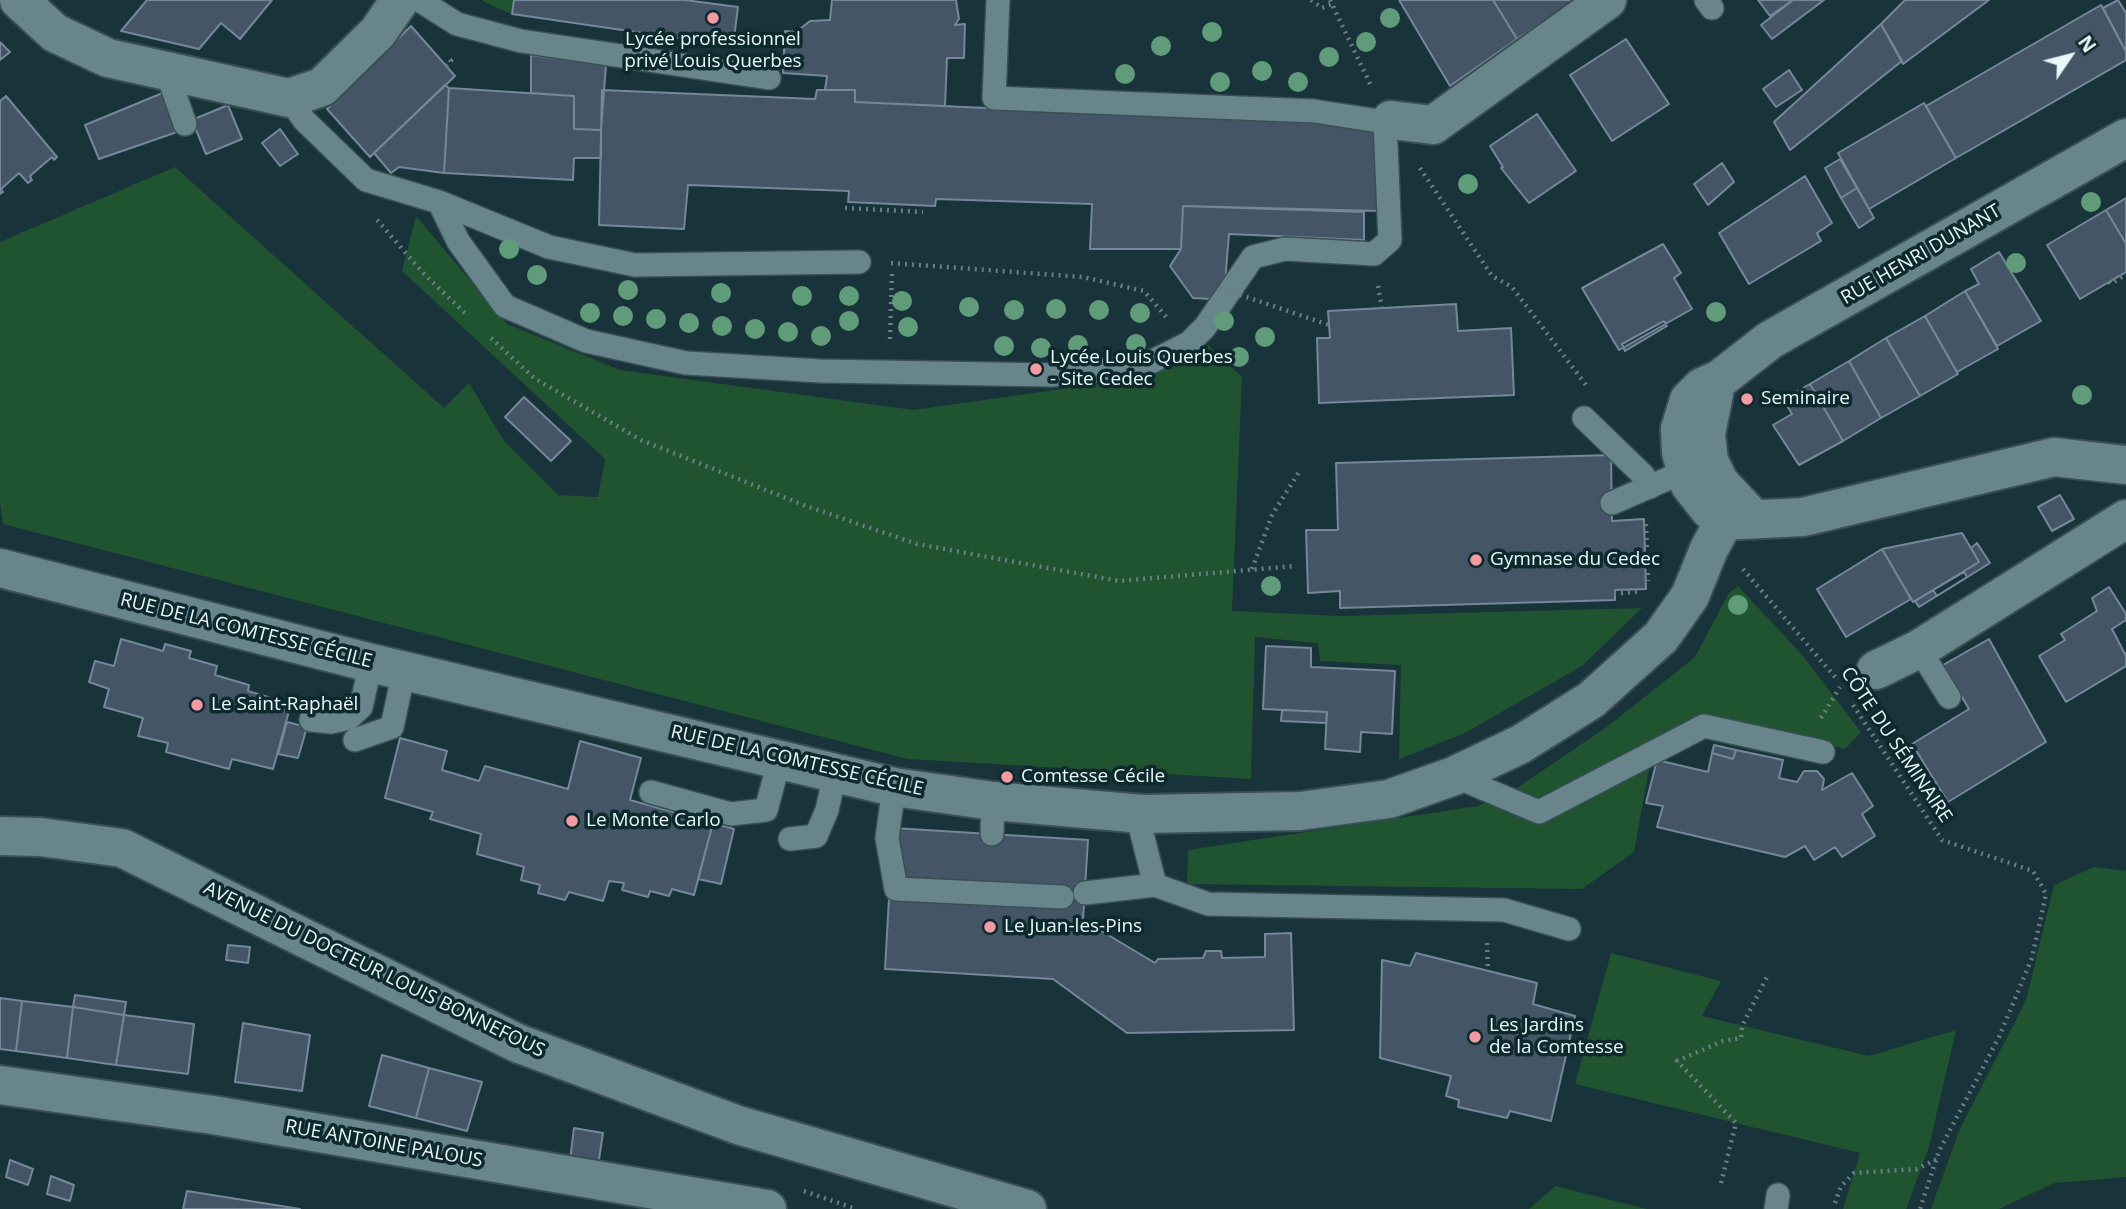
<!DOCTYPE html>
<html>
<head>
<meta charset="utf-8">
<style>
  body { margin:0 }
  #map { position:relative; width:2126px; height:1209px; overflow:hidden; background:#183339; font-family:"Open Sans",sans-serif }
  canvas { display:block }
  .north { position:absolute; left:2035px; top:21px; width:70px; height:70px; -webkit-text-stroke:5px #0e292e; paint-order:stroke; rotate:55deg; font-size:19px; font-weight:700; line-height:28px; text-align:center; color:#e7f7fa }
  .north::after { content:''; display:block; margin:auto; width:24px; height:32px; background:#e7f7fa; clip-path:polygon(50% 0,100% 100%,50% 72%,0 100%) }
</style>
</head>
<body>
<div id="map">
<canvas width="2126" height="1209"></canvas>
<div class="north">N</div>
</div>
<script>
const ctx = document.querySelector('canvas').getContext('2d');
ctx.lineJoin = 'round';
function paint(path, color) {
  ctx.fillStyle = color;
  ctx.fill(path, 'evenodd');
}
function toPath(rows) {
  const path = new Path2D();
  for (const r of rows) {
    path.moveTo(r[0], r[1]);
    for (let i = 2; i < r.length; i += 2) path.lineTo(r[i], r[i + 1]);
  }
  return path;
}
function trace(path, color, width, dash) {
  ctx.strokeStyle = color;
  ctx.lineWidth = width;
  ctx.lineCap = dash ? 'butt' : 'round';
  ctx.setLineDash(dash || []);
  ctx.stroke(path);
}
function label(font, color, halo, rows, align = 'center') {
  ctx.font = font + ' "Open Sans",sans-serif';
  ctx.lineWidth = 7;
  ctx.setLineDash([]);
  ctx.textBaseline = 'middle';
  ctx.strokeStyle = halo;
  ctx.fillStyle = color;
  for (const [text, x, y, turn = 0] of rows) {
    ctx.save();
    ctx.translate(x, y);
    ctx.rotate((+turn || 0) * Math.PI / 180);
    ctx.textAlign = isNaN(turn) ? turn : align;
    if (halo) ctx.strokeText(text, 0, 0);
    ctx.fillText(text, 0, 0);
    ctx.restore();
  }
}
const green = toPath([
  [481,0,514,0,512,14,499,9],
  [175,167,444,408,469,383,504,441,558,495,598,497,605,459,402,271,416,216,507,324,620,370,913,410,1141,378,1208,345,1242,377,1232,611,1341,616,1642,608,1582,666,1465,733,1399,759,1401,665,1320,661,1318,643,1255,637,1251,779,908,759,3,524,0,504,0,242],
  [1738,586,1803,656,1861,732,1845,749,1709,715,1654,742,1634,852,1582,889,1187,884,1188,850,1478,806,1517,788,1608,726,1695,657,1729,593],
  [2094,867,2126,871,2126,1177,2054,1183,1999,1209,1931,1209,1959,1131,2026,1000,2054,885],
  [1611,953,1721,981,1702,1016,1869,1056,1956,1030,1929,1147,1906,1209,1843,1209,1860,1153,1575,1084],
  [1555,1186,1647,1209,1529,1209]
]);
const building = toPath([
  [147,0,272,0,240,39,221,23,199,49,121,31,147,0],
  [514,0,685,0,738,7,733,46,512,14,514,0],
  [832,0,956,0,959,19,955,25,965,24,964,58,947,58,945,106,855,102,855,90,825,90,827,76,783,73,785,31,796,32,810,21,830,20,832,0],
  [1399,0,1493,0,1517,39,1450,86,1399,0],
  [1493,0,1575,0,1575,1,1517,39,1493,0],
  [1758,0,1793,0,1770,16,1758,0],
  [1793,0,1824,0,1772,39,1761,25,1793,0],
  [1905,0,1989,0,1903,64,1881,24,1905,0],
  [2118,0,2126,13,2126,52,2103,8,2118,0],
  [2101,5,2126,52,2126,60,1956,158,1926,106,2101,5],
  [1881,24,1902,61,1790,150,1774,122,1881,24],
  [411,26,455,76,370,157,327,109,411,26],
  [1626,39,1669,104,1612,141,1570,75,1626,39],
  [0,42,10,52,0,60,0,42],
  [531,55,606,65,601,130,574,129,574,96,531,93,531,55],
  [1789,70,1802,90,1776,107,1763,89,1789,70],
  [445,85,449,88,444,173,399,167,391,173,374,153,445,85],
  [449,88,574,96,574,129,601,130,601,158,574,158,573,180,444,173,449,88],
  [602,90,815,99,817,90,855,90,855,102,1383,126,1379,211,1183,206,1181,249,1090,249,1092,204,936,199,935,206,848,202,849,191,688,185,684,229,599,225,602,90],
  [165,92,180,131,99,159,85,125,165,92],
  [6,96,57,157,54,160,52,157,30,176,32,180,28,183,19,173,1,189,3,192,0,194,0,101,6,96],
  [1924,103,1956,158,1869,209,1838,153,1924,103],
  [228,105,242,139,206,154,192,120,228,105],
  [1537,114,1576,171,1529,203,1501,168,1503,167,1490,146,1537,114],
  [280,129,298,154,280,166,262,143,280,129],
  [1840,159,1857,188,1841,198,1825,168,1840,159],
  [1722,163,1734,182,1708,205,1694,184,1722,163],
  [1805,176,1832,223,1817,233,1821,241,1749,284,1719,233,1805,176],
  [1857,188,1874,218,1859,228,1841,198,1857,188],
  [2126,198,2126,244,2106,210,2126,198],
  [1183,206,1364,212,1364,240,1229,234,1225,283,1211,299,1193,298,1170,266,1181,249,1183,206],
  [2106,210,2126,244,2126,272,2080,299,2047,245,2106,210],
  [1663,244,1681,273,1674,278,1692,309,1619,350,1582,288,1663,244],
  [1999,252,2041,321,1997,346,1965,291,1979,284,1971,269,1999,252],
  [1965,291,1998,349,1957,372,1925,316,1965,291],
  [1456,304,1458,331,1511,328,1514,395,1319,403,1317,338,1330,338,1328,311,1456,304],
  [1925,316,1958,374,1920,396,1886,338,1925,316],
  [1664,321,1667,326,1625,351,1622,344,1664,321],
  [1886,338,1920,396,1881,418,1849,361,1886,338],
  [1849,361,1881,418,1843,441,1810,384,1849,361],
  [1810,384,1843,441,1799,465,1773,425,1792,414,1783,399,1810,384],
  [524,397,571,441,551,461,505,417,524,397],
  [1611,455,1612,521,1644,519,1646,589,1615,590,1615,600,1340,608,1340,591,1308,593,1306,530,1338,530,1336,463,1611,455],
  [2060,495,2074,519,2052,531,2038,507,2060,495],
  [1962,533,1979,562,1913,602,1882,549,1962,533],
  [1977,543,1990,563,1937,596,1933,590,1979,562,1971,548,1977,543],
  [1882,549,1911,599,1846,637,1817,589,1882,549],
  [1964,572,1967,577,1919,607,1915,601,1964,572],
  [2109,587,2126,614,2126,620,2112,629,2126,656,2126,666,2066,702,2039,656,2065,640,2061,634,2097,611,2092,598,2109,587],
  [121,639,163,651,165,644,191,651,189,658,217,666,215,675,249,685,248,691,291,704,273,769,232,759,229,769,166,752,168,743,138,736,143,718,104,707,109,689,89,682,95,661,114,666,121,639],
  [1989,639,2046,742,1948,802,1912,744,1969,709,1943,665,1989,639],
  [1266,646,1311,648,1311,667,1395,671,1392,734,1361,732,1360,752,1325,749,1327,712,1263,709,1266,646],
  [1282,710,1327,712,1326,723,1281,721,1282,710],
  [287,722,307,727,298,758,278,754,287,722],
  [400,738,447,751,442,770,479,781,485,766,568,789,580,741,641,758,630,800,713,823,694,895,672,889,669,896,650,891,648,897,622,890,624,883,609,881,603,901,569,892,565,900,538,893,540,885,521,880,524,867,477,854,481,834,430,819,433,812,385,798,400,738],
  [1714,745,1736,750,1733,759,1712,753,1714,745],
  [1736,750,1783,760,1779,778,1797,782,1804,771,1817,771,1824,779,1822,790,1852,773,1873,806,1862,814,1875,836,1842,857,1835,847,1814,860,1805,846,1785,857,1657,827,1663,806,1646,803,1657,760,1708,772,1712,753,1733,759,1736,750],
  [713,823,734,829,721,884,698,879,713,823],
  [893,828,1088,840,1083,920,1155,963,1158,959,1203,958,1206,951,1221,951,1222,958,1265,957,1265,934,1291,933,1294,1030,1127,1033,1053,979,885,969,893,828],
  [228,945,250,947,248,963,226,960,228,945],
  [1416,953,1537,983,1533,1004,1575,1016,1551,1121,1510,1111,1507,1118,1458,1107,1459,1100,1446,1096,1451,1076,1380,1058,1382,960,1410,966,1416,953],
  [75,995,126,1002,124,1015,73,1007,75,995],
  [0,998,22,1001,16,1051,0,1049,0,998],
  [22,1001,73,1007,67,1058,16,1051,22,1001],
  [73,1007,124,1015,116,1065,67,1058,73,1007],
  [124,1015,194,1024,188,1074,116,1065,124,1015],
  [243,1023,310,1035,302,1091,235,1082,243,1023],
  [382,1055,429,1068,416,1118,369,1106,382,1055],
  [429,1068,482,1082,467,1131,416,1118,429,1068],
  [574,1128,603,1133,598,1166,570,1160,574,1128],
  [10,1160,33,1169,28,1185,6,1177,10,1160],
  [51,1176,74,1185,70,1201,47,1194,51,1176],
  [187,1191,300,1209,183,1209,187,1191]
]);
const path = toPath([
  [1311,0,1322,8,1332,4],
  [1330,0,1371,86],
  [446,66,451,61,447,56],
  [1420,168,1492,276,1512,287,1586,385],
  [845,208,923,212],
  [377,220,425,275,467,315],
  [891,263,1083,277,1144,291,1168,319],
  [2109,282,2111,284,2126,274],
  [1378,286,1382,308],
  [491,338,534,378,641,440,806,506,917,544,1119,581,1295,566],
  [890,339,892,271],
  [1646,524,1648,581],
  [1252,569,1272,515,1301,469],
  [1743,569,1835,677],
  [1614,594,1641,591],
  [1853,705,1942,840,2033,871,2046,894,2032,958,1999,1037,1939,1151,1920,1209],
  [1821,718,1840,687],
  [1487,943,1488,971],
  [1721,1183,1736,1123,1677,1061,1723,1041,1741,1038,1742,1026,1767,977],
  [804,1191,856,1209],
  [1835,1203,1841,1186,1854,1173,1917,1169,1937,1159]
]);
const lane = toPath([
  [419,0,457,24,521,41,769,78],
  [998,0,994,98,1314,111,1385,122,1391,120],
  [1706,0,1712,8],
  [167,72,185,124],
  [289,98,304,120,366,180,439,202,549,247,635,265,859,262],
  [439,202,458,241,505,306,586,341,686,363,821,371,1051,375,1143,366,1189,343,1205,327,1253,257,1285,249,1374,254,1390,240,1385,122],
  [1584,418,1643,475,1650,487],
  [1612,503,1697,466],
  [1919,649,1949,697],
  [311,720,331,722,349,718,361,707,371,663],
  [355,740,392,727,404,671],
  [1454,776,1539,812,1704,726,1823,752],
  [894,787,887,838,896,889,1062,897],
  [651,792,731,814,766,810,780,758],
  [1143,814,1141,830,1155,885,1208,904,1504,910,1569,929],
  [992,834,993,801],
  [790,839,816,836,827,810,835,774],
  [1085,893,1155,885],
  [1776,1209,1778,1195]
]);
const street = toPath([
  [19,0,55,33,108,58,289,98,322,87,378,32,400,0],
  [1391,120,1433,125,1607,0],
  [2126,138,1770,340,1720,379,1702,387,1689,400,1680,429,1681,452,1690,485,1709,509,1723,521,1803,517,2054,457,2126,465],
  [1714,394,1706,434,1709,461,1719,482,1749,514],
  [0,568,371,663,894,787,993,801,1143,814,1300,811,1389,799,1454,776,1521,744,1591,700,1661,637,1690,596,1709,549,1735,501],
  [1876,670,1919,649,2126,519],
  [0,836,40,837,122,848,517,1043,738,1125,1027,1209],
  [0,1085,213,1115,767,1209]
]);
const pathBridge = toPath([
  [1220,288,1329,325]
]);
const trees = [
  [1390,18],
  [1212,32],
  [1366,42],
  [1161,46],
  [1329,57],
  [1262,71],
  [1125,74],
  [1220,82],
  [1298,82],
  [1468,184],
  [2091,202],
  [509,249],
  [2016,263],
  [537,275],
  [628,290],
  [721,293],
  [802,296],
  [849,296],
  [902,301],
  [969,307],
  [1056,309],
  [1014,310],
  [1099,310],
  [1716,312],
  [590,313],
  [1140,313],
  [623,316],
  [656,319],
  [849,321],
  [1224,321],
  [689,323],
  [722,326],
  [908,327],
  [755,329],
  [788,332],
  [821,336],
  [1265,337],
  [1136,344],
  [1078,345],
  [1004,346],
  [1041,348],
  [1239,357],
  [2082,395],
  [1271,586],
  [1738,605]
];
const markers = [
  [713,18,7,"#f49aa3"],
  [1036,369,7,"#f49aa3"],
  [1747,399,7,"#f49aa3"],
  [1476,560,7,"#f49aa3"],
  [197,705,7,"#f49aa3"],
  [1007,777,7,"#f49aa3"],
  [572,821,7,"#f49aa3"],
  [990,927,7,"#f49aa3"],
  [1475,1037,7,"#f49aa3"]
];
const poiNames = [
  ["Lycée professionnel",713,40,"center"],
  ["privé Louis Querbes",713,62,"center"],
  ["Lycée Louis Querbes",1050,358],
  ["- Site Cedec",1050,380],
  ["Seminaire",1761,399],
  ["Gymnase du Cedec",1490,560],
  ["Le Saint-Raphaël",211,705],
  ["Comtesse Cécile",1021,777],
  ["Le Monte Carlo",586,821],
  ["Le Juan-les-Pins",1004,927],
  ["Les Jardins",1489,1026],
  ["de la Comtesse",1489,1048]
];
const streetNames = [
  ["RUE HENRI DUNANT",1921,255,-30],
  ["RUE DE LA COMTESSE CÉCILE",246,631,14],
  ["CÔTE DU SÉMINAIRE",1896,745,56],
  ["RUE DE LA COMTESSE CÉCILE",797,761,13],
  ["AVENUE DU DOCTEUR LOUIS BONNEFOUS",374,970,26],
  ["RUE ANTOINE PALOUS",384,1144,10]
];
paint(green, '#20532f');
paint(building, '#445666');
trace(building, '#758899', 2);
trace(lane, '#384f54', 26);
trace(street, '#384f54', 42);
trace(path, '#687f83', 4.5, [2, 5]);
trace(lane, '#69858c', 23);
trace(street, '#69858c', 38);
trace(pathBridge, '#687f83', 4.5, [2, 5]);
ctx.fillStyle = '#619c7a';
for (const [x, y] of trees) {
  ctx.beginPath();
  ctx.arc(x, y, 10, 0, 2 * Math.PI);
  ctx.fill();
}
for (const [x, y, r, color] of markers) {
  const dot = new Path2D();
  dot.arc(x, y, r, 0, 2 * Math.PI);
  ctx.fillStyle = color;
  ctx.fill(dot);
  trace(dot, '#0e292e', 2.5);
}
label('19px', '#e7f7fa', '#0e292e', poiNames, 'left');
label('19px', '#e7f7fa', '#0e292e', streetNames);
</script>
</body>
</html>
